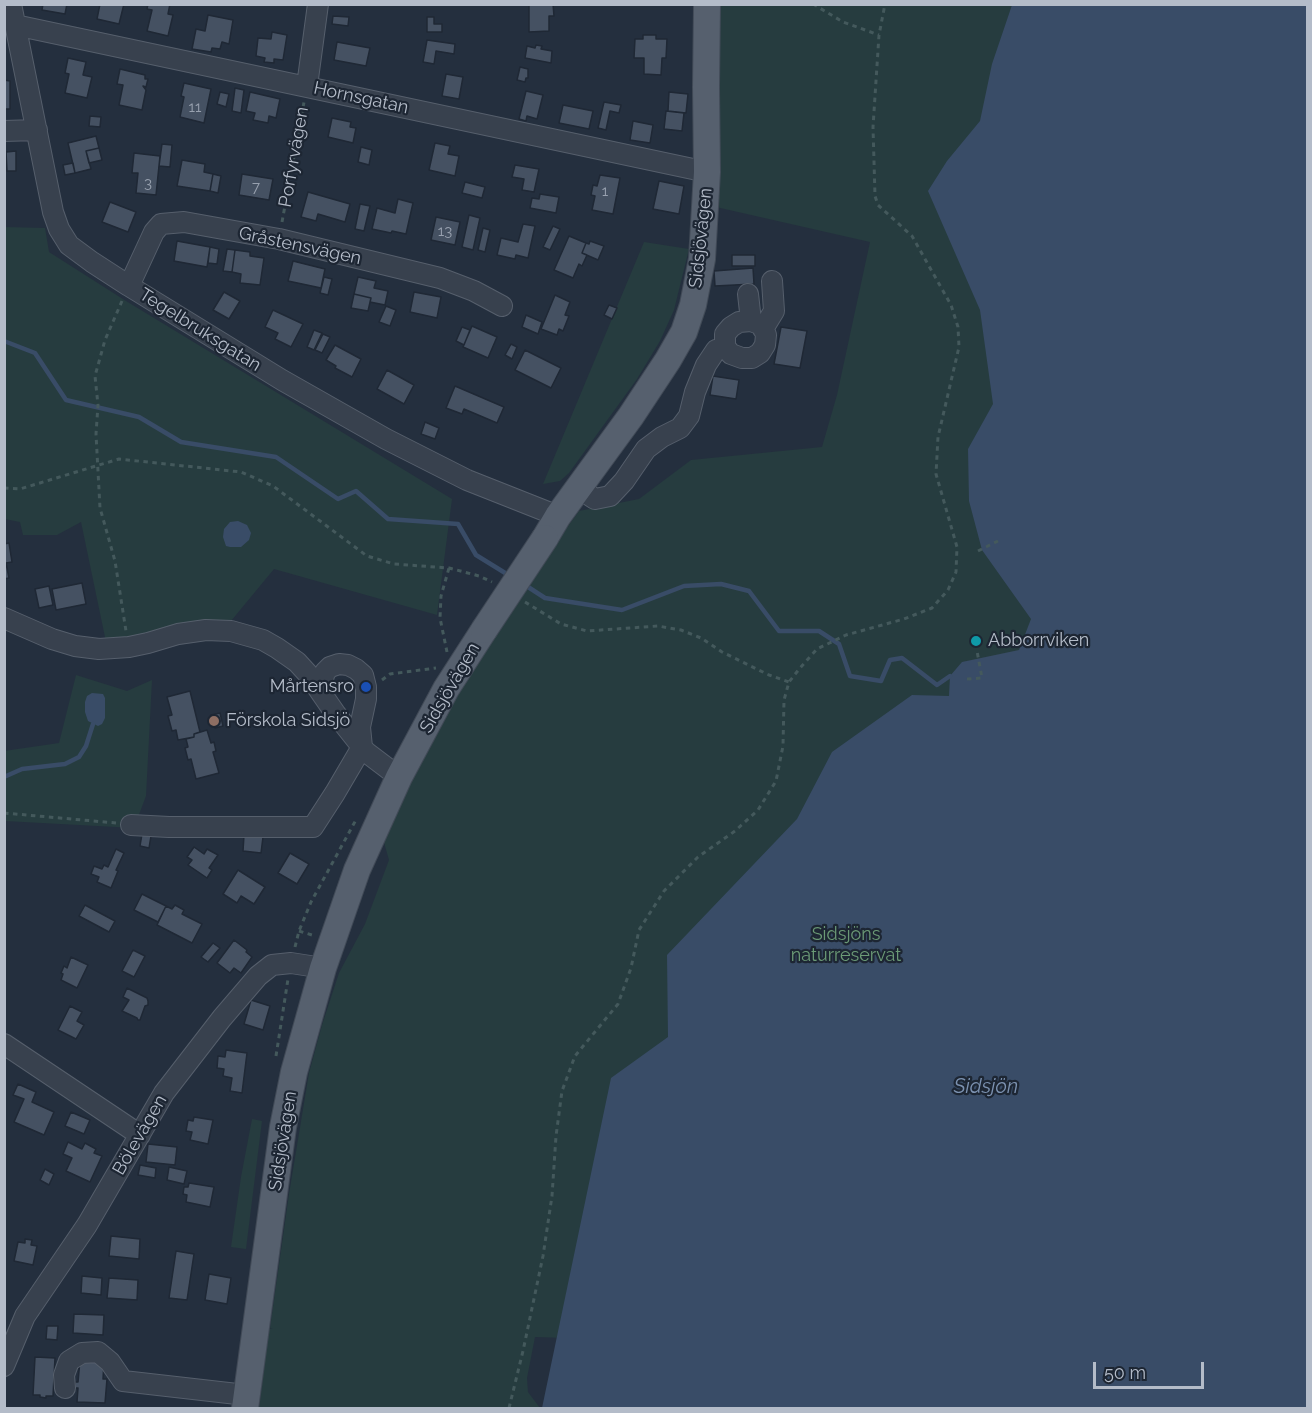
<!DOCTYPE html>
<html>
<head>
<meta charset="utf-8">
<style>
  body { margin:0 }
  #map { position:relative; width:1312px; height:1413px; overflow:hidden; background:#242f3e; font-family:Raleway,sans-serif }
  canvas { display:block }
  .frame { position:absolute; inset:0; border:6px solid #b4bcc9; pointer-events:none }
  .scale { position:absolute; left:1093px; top:1362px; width:111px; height:27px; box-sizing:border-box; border:3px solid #b4bcc9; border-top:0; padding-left:8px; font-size:18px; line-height:21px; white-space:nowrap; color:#b4bcc9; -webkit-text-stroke:4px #1d2633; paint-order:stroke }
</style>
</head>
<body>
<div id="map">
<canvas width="1312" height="1413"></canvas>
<div class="frame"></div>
<div class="scale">50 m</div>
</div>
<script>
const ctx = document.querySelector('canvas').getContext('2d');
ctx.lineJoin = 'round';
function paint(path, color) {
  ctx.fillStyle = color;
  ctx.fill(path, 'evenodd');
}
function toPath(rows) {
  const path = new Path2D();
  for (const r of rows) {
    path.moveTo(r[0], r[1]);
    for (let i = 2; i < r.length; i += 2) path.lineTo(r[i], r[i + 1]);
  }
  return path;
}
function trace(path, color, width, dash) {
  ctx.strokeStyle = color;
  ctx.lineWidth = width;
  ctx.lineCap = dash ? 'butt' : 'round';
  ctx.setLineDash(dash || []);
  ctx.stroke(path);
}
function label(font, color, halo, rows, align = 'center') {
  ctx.font = font + ' Raleway,sans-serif';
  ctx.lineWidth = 4.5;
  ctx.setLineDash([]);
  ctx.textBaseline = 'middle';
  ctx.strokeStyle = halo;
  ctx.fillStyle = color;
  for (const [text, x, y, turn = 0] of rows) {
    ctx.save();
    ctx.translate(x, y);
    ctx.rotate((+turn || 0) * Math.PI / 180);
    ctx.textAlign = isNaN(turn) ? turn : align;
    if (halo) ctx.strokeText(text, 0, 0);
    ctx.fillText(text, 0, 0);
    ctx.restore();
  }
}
const green = toPath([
  [717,5,1307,5,1307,1408,567,1338,535,1337,527,1378,528,1392,540,1408,259,1408,269,1329,273,1328,270,1328,289,1194,309,1073,322,1025,339,973,365,924,389,860,377,818,498,623,579,511,639,499,691,460,822,447,837,395,870,242,716,207],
  [5,227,45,228,49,252,126,301,452,499,437,615,274,569,231,621,106,642,81,522,57,535,23,535,20,522,5,519],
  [644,242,689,249,674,310,660,341,637,379,569,473,560,481,543,484],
  [76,675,127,691,152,680,146,796,134,828,5,821,4,751,59,743],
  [252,1119,262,1121,246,1249,231,1247,241,1177]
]);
const water = toPath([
  [1012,5,1307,5,1307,1408,542,1408,611,1078,668,1037,667,955,797,819,832,752,912,695,949,696,950,676,962,662,1019,650,1031,619,982,550,969,501,968,449,993,404,980,310,928,191,947,161,980,121,992,64],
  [238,521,247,525,251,533,249,540,241,547,230,547,226,546,223,537,224,529,230,522],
  [92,693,103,694,105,698,105,718,102,724,98,726,88,721,85,712,85,702,87,696]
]);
const stream = toPath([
  [4,341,35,353,66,400,139,417,181,442,276,457,338,499,356,491,388,519,458,524,476,555,510,576],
  [525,585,545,598,622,610,684,586,721,584,749,591,779,631,819,631,839,644,850,676,881,681,890,660,902,658,937,685,950,676],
  [4,777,22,769,65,764,79,757,86,746,93,724]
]);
const building = toPath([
  [43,4,67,4,65,14,42,10,43,4],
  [100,4,124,4,119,24,97,19,100,4],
  [148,4,170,4,168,14,173,15,168,36,147,31,152,10,147,9,148,4],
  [529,4,553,4,554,16,549,16,549,31,529,32,529,4],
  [208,15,233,20,229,44,222,42,220,49,212,48,211,52,192,49,196,29,205,31,208,15],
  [333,16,349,17,348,26,332,24,333,16],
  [427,17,434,17,434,24,442,24,442,32,427,32,427,17],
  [272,32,287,35,283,60,274,59,274,63,264,62,265,58,256,56,258,38,271,39,272,32],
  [643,35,656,35,656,39,667,39,666,58,662,58,661,75,644,74,644,58,634,58,635,39,643,39,643,35],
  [427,40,455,44,454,54,436,51,434,64,423,62,427,40],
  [337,42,370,48,366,66,334,60,337,42],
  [536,45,542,46,541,49,552,51,551,63,525,58,527,46,535,48,536,45],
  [68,58,86,62,83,75,92,77,87,98,65,93,69,74,65,73,68,58],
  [520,67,528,69,528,78,526,78,525,82,517,80,520,67],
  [120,69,145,75,145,79,148,79,146,87,143,86,146,90,142,110,119,105,123,85,117,84,120,69],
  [446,74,463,77,459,99,442,96,446,74],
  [4,80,10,81,10,109,4,109,4,80],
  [184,83,211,89,204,123,180,117,184,97,181,96,184,83],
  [235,88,244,90,241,113,232,111,235,88],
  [526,91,543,95,537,119,527,116,526,121,519,119,526,91],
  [220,92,229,94,226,107,217,104,220,92],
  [250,92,280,99,276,118,269,116,268,123,253,120,255,113,246,111,250,92],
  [669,92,688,94,686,113,668,111,669,92],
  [604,102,621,105,619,113,610,111,606,130,598,128,604,102],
  [563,105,593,111,589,129,559,123,563,105],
  [666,111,684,113,682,131,664,129,666,111],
  [90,116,101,117,100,127,89,126,90,116],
  [332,118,351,122,350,127,356,128,353,143,328,137,332,118],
  [633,121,653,125,650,143,630,140,633,121],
  [96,136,99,148,86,151,91,169,75,173,68,143,96,136],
  [435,143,450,146,448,154,459,156,455,176,429,170,435,143],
  [162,144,172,145,170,167,159,166,162,144],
  [361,147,372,150,369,165,358,162,361,147],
  [99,148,102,160,89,163,86,151,99,148],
  [16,151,16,171,7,171,6,152,16,151],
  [134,153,160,156,156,195,136,193,138,173,132,173,134,153],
  [182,160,205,164,204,172,213,174,210,191,177,186,182,160],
  [73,163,75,173,65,175,63,165,73,163],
  [515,165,539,169,534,192,522,190,524,179,512,177,515,165],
  [213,174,221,176,218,193,210,191,213,174],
  [242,174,273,179,269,200,239,195,242,174],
  [600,175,620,178,613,214,592,210,595,196,591,195,593,185,597,186,600,175],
  [659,181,684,186,679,214,653,209,659,181],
  [465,182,485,187,482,198,462,193,465,182],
  [308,192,350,204,345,222,318,214,316,221,301,217,308,192],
  [540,194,559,197,556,213,530,208,532,198,539,199,540,194],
  [398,199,413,203,406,234,392,231,391,233,372,229,377,208,395,213,398,199],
  [110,202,136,212,128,232,102,222,110,202],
  [360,204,370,206,364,231,355,229,360,204],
  [469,215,480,218,473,250,462,247,469,215],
  [436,217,460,222,455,245,431,240,436,217],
  [523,224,535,226,528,258,516,255,515,259,497,255,501,238,518,242,523,224],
  [553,226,560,229,550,250,543,247,553,226],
  [483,228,490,230,485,252,478,250,483,228],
  [569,236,586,243,582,253,587,255,582,266,579,264,573,278,554,270,569,236],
  [177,241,210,247,207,267,174,261,177,241],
  [590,241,604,246,598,260,582,253,586,243,589,244,590,241],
  [210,247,219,249,217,264,208,263,210,247],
  [227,249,235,250,232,272,223,271,227,249],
  [235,250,250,252,250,256,264,258,260,285,240,283,241,274,232,272,235,250],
  [732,255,755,255,755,266,732,266,732,255],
  [293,261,325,269,321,288,288,281,293,261],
  [753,268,754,284,715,286,714,271,753,268],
  [324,277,332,279,328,295,320,293,324,277],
  [358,277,376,281,374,288,388,291,385,305,370,302,371,298,354,294,358,277],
  [224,292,240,301,229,319,213,310,224,292],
  [414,292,441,297,437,318,410,312,414,292],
  [354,294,371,298,368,311,351,308,354,294],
  [555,295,570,302,565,315,569,316,563,331,559,329,557,335,541,329,555,295],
  [609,305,617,308,612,319,604,315,609,305],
  [386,306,396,310,390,326,379,322,386,306],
  [273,310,303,324,291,347,275,339,278,333,265,327,273,310],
  [526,315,542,322,538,334,522,327,526,315],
  [472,326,497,337,488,358,463,347,472,326],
  [462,327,470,330,464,345,456,341,462,327],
  [781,327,807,331,800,368,774,364,781,327],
  [314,330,322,333,314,350,307,347,314,330],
  [323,334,330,337,322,353,315,350,323,334],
  [511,344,517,347,512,359,505,355,511,344],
  [335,345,361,359,352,377,335,368,336,366,326,360,335,345],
  [525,350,561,368,551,388,515,370,525,350],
  [387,370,414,385,404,404,377,389,387,370],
  [713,376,739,380,736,399,710,395,713,376],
  [455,386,504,407,497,423,464,409,462,414,446,408,455,386],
  [425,422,439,428,435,439,421,434,425,422],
  [9,543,12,562,6,563,9,578,4,579,4,544,9,543],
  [82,583,86,604,56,610,52,589,82,583],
  [49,586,53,605,39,608,35,589,49,586],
  [190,691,200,732,194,734,194,737,178,740,176,730,172,731,168,716,172,715,167,697,190,691],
  [220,713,223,726,215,728,211,715,220,713],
  [207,730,211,743,214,742,216,751,213,752,219,773,196,779,191,759,188,760,185,748,188,747,186,739,194,737,194,734,207,730],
  [142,834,151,836,149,848,140,846,142,834],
  [244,835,263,837,261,853,243,851,244,835],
  [194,847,204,854,207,849,218,855,209,868,212,870,207,878,188,865,192,860,187,857,194,847],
  [116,849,124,853,116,870,118,871,111,888,97,882,99,877,91,874,94,866,102,869,104,865,108,867,116,849],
  [290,853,309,864,297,884,278,873,290,853],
  [238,870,265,887,254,904,241,896,237,903,223,894,238,870],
  [142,894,166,906,158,922,134,910,142,894],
  [85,905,115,921,109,932,79,916,85,905],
  [175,905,184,910,182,914,202,924,192,943,157,925,166,906,172,909,175,905],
  [234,940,247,950,246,952,252,957,241,973,234,968,230,973,217,963,234,940],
  [213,943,220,948,208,962,201,957,213,943],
  [133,950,145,956,134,977,122,971,133,950],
  [71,957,88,965,77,988,61,980,63,974,61,973,64,966,67,968,71,957],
  [127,988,147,998,148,1001,148,1005,145,1006,140,1020,138,1020,137,1018,122,1011,129,1000,123,997,127,988],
  [251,1000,270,1006,263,1030,244,1024,251,1000],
  [70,1006,82,1012,77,1021,84,1025,76,1039,58,1030,70,1006],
  [226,1050,247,1053,242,1093,230,1091,232,1078,223,1076,224,1069,217,1068,218,1056,225,1057,226,1050],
  [18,1084,36,1092,32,1102,54,1112,44,1135,14,1122,24,1099,13,1095,18,1084],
  [71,1112,90,1120,84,1134,65,1126,71,1112],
  [194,1117,213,1120,208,1144,190,1140,192,1132,186,1131,188,1120,193,1121,194,1117],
  [68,1142,82,1149,85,1143,96,1149,94,1153,102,1156,90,1182,66,1171,72,1158,63,1154,68,1142],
  [148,1144,177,1147,175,1165,146,1162,148,1144],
  [140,1165,156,1168,155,1178,138,1175,140,1165],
  [169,1167,187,1171,184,1184,167,1180,169,1167],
  [45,1169,54,1174,49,1185,40,1180,45,1169],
  [189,1183,214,1187,210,1207,186,1202,187,1195,183,1194,184,1187,188,1187,189,1183],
  [111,1236,140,1239,139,1259,109,1256,111,1236],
  [25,1239,32,1240,31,1245,37,1246,33,1265,14,1261,18,1242,25,1243,25,1239],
  [176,1251,194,1254,187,1300,169,1298,176,1251],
  [209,1274,231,1278,227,1304,205,1300,209,1274],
  [82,1276,102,1278,101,1295,81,1293,82,1276],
  [109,1278,138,1280,137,1300,107,1298,109,1278],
  [74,1314,104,1315,103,1335,73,1333,74,1314],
  [47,1326,58,1326,57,1340,46,1339,47,1326],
  [35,1357,55,1358,53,1396,46,1396,46,1398,40,1397,40,1395,33,1395,35,1357],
  [80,1360,104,1362,103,1379,107,1379,105,1403,77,1402,78,1388,75,1388,75,1382,78,1382,80,1360]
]);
const path = toPath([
  [813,4,843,22,879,35],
  [282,222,304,102],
  [122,301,105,340,95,376,98,405,96,434,100,508,115,561,126,631],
  [4,488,20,489,119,459,241,472,273,486,367,556,394,564,449,568,479,576,492,582],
  [978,551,998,541],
  [525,602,561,624,587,631,658,626,681,630,701,638,722,652,769,675,789,682],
  [447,652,440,618,441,596,449,568],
  [967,679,982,678,977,651],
  [382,680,390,674,436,668],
  [4,813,116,823],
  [299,931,315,936],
  [295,947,299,931,311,902,357,818],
  [276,1056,288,979],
  [509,1408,523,1351,543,1256,552,1196,556,1136,562,1091,575,1056,618,1004,631,968,639,930,664,891,698,857,735,831,758,810,776,781,783,746,784,700,789,682,800,668,817,649,846,635,904,619,932,608,948,590,956,572,957,547,936,474,938,437,959,347,958,327,951,305,912,236,878,205,875,196,873,127,879,35,885,4]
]);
const minor = toPath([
  [11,4,53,212,59,229,69,245,92,262,129,286,282,380,386,439,467,480,558,516],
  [15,25,707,172],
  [307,86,318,4],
  [4,131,37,130],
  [129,286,154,232,161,224,184,222,279,239,440,278,474,291,502,306],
  [748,294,751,321],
  [751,321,762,325,766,335,765,345,760,353,752,358,742,358,731,354,725,347,725,334,731,327,739,322,751,321],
  [763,329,774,311,772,281],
  [578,488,595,499,610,496,624,481,646,449,662,437,680,428,689,416,695,392,706,365,716,350,725,347],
  [4,618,52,639,75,646,99,649,129,647,148,643,178,634,206,630,231,631,263,640,277,648,297,662,308,674,335,713,362,747,366,752,399,777],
  [131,825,169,827,313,827,335,793,362,747,360,727,366,699,366,687,363,675,356,669,348,665,339,664,330,667,325,672,323,679,323,695],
  [4,1044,140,1135],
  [4,1366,25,1316,87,1225,164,1093,222,1018,258,976,272,965,291,963,323,968],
  [65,1388,64,1375,69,1361,82,1353,98,1352,110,1362,123,1381,246,1395]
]);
const major = toPath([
  [545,538,558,516,631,416,668,360,684,332,693,305,702,259,707,172,706,87,707,4],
  [245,1408,283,1127,294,1072,323,968,357,870,399,777,446,689,484,630]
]);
const majorBridge = toPath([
  [484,630,545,538]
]);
const markers = [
  [976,641,6,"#0f9aa8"],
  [366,687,6,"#1a4fb4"],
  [214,721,6,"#8d6e63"]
];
const numberNames = [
  ["11",195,107],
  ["3",148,183],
  ["7",256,187],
  ["1",605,191],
  ["13",445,231]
];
const streetNames = [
  ["Hornsgatan",361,98,12],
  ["Porfyrvägen",294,157,-80],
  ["Sidsjövägen",701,238,-84],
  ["Gråstensvägen",300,246,12],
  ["Tegelbruksgatan",200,330,32],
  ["Sidsjövägen",450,688,-60],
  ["Bölevägen",140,1135,-60],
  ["Sidsjövägen",283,1141,-81]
];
const poiNames = [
  ["Abborrviken",988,641],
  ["Mårtensro",354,687,"right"],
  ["Förskola Sidsjö",226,721]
];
const parkNames = [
  ["Sidsjöns",846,935],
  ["naturreservat",846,956]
];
const waterNames = [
  ["Sidsjön",986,1087]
];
paint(green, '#263c3f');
paint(water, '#394c67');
trace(stream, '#394c67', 4.5);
paint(building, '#455162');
trace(building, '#1f2835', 1.5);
trace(minor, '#565f6c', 22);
trace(major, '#414a57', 28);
trace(path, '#44595c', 3, [4.5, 4.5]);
trace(minor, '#38414e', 20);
trace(major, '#56606e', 26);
trace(majorBridge, '#414a57', 28, []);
trace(majorBridge, '#56606e', 26);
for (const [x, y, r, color] of markers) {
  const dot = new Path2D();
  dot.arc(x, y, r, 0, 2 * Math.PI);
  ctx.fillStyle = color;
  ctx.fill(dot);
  trace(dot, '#1d2633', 2);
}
label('15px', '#98a1af', null, numberNames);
label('18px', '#b4bcc9', '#1d2633', streetNames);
label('18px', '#b4bcc9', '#1d2633', poiNames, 'left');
label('18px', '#6b9a76', '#1d2633', parkNames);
label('italic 20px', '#7c92b1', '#1d2633', waterNames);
</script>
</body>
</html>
